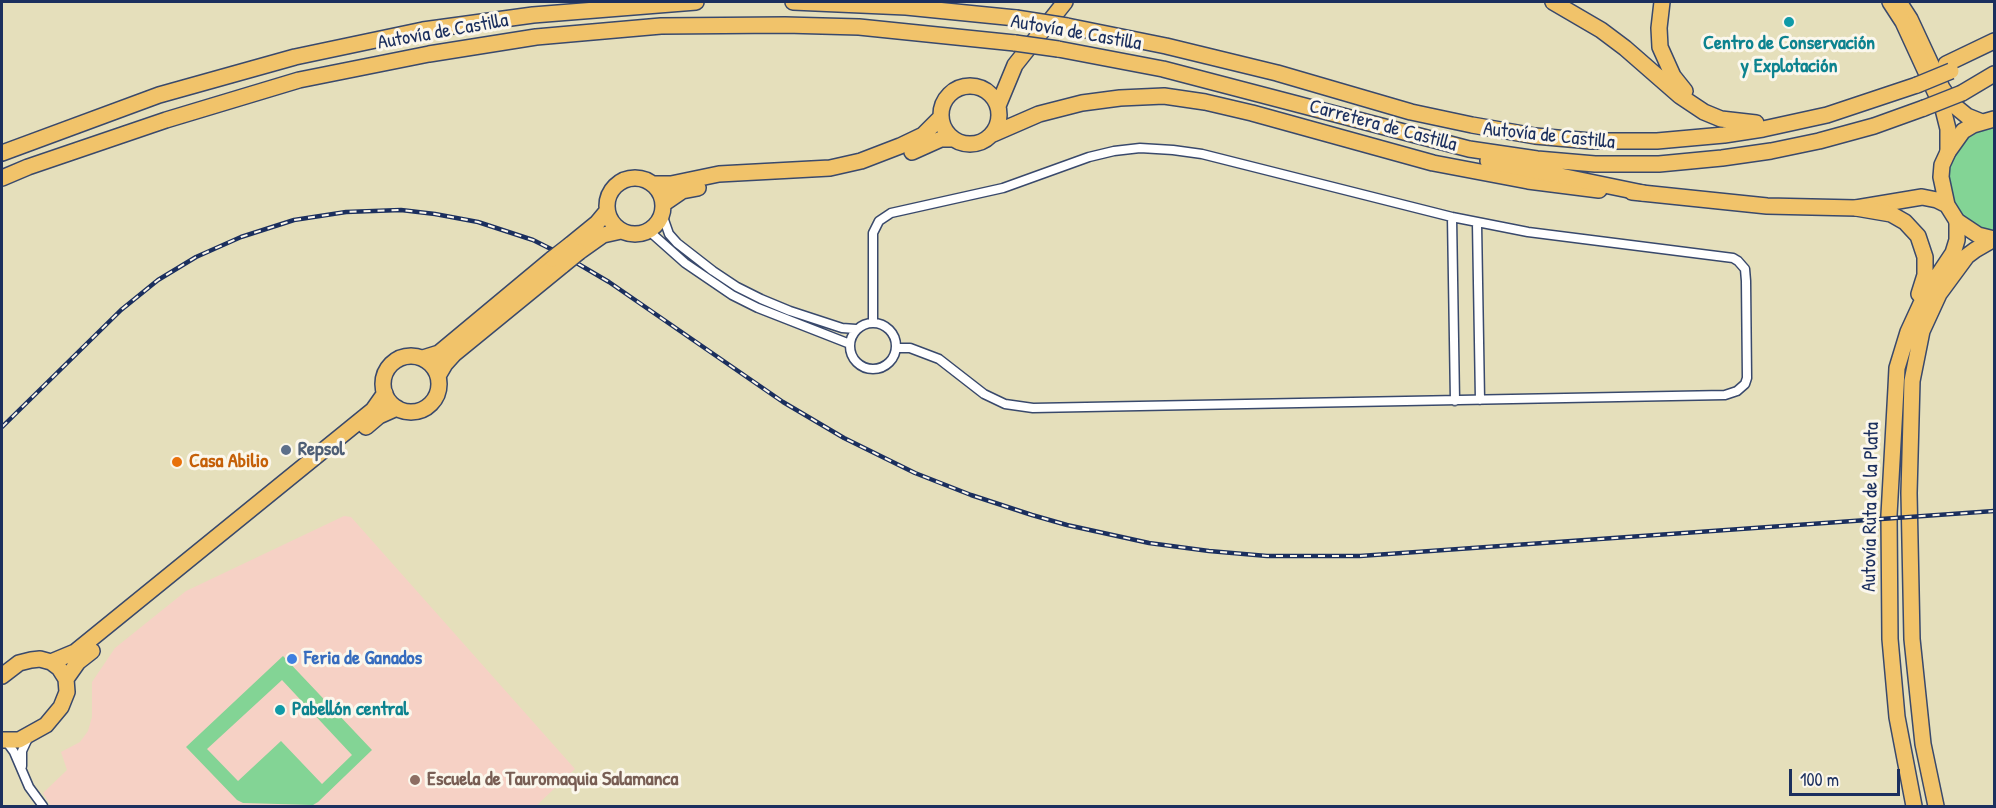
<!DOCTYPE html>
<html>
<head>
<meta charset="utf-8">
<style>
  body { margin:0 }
  #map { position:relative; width:1996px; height:808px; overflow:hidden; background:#e5dfbb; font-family:"Patrick Hand",sans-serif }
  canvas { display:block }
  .frame { position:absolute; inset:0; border:3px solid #1b2f5e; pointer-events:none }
  .scale { position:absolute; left:1789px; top:769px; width:111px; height:27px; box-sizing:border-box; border:3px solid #1b2f5e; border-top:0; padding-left:8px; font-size:18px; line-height:21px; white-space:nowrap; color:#1b2f5e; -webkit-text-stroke:4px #fbf7ec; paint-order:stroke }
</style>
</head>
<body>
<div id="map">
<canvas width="1996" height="808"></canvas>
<div class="frame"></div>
<div class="scale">100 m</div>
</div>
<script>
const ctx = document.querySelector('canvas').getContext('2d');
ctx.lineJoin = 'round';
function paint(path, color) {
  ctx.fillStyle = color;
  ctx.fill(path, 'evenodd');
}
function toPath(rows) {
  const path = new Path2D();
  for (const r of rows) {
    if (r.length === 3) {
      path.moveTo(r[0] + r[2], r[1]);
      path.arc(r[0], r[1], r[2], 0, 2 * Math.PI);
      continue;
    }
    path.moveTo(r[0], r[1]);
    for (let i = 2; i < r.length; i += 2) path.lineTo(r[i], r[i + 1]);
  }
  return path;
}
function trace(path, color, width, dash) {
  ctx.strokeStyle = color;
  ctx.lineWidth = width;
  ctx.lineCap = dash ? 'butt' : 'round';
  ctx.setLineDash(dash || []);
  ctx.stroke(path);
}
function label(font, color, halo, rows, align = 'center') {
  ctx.font = font + ' "Patrick Hand",sans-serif';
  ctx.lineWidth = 6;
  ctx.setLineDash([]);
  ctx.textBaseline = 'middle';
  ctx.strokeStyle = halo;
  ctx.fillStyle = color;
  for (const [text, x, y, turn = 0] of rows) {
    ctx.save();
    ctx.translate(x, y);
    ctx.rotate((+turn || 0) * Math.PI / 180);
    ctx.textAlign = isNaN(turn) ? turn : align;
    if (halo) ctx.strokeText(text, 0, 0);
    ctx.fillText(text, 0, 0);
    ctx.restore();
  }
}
const built = toPath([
  [344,516,351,517,575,769,536,806,51,806,43,793,67,770,61,752,80,742,88,731,92,717,92,682,115,648,186,591]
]);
const green = toPath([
  [1994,125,1994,234,1975,228,1952,206,1947,168,1968,135],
  [283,656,372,750,318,802,313,805,243,803,237,800,186,747],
  [282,680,352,755,322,784,281,741,238,781,207,749]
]);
const minor = toPath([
  [662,214,669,234,677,243,713,271,737,287,761,299,790,311,842,328,856,329],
  [1452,217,1455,401],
  [1477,223,1480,400],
  [649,231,685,263,732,295,758,308,850,344],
  [873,322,873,233,879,221,891,213,1003,188,1089,157,1114,151,1140,148,1173,150,1202,154,1452,217,1528,232,1733,258,1738,261,1745,269,1746,281,1747,378,1745,384,1737,391,1725,395,1033,408,1005,404,984,394,939,359,910,348,896,348],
  [873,346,23],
  [6,741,14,752,29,787,43,806],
  [22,766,22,751,29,736]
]);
const trunk = toPath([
  [1899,2,1910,19,1942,88,1950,100,1956,107,1967,116,1982,122],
  [970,115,29],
  [998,106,1015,65,1065,2],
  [1994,119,1973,125,1963,131,1948,152,1942,165,1941,177,1947,205,1957,221,1978,235,1994,239],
  [993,134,1039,114,1082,103,1120,98,1164,96,1205,102,1252,113,1433,163,1528,181,1599,190],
  [912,152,941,139,954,139],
  [635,206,28],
  [652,184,671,184,719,174,830,168,861,161,900,146,923,135,941,117],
  [1632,192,1767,206,1856,208,1922,197,1937,200,1947,205],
  [663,204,682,191,698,188],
  [570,245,597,223,607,211],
  [579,252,603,235,621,231],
  [411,384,28],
  [423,358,439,353,552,259],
  [438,376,445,364,454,354,563,265],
  [366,427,379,416,397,408],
  [51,662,75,652,373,410,385,393],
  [2,676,19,663,31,660,40,659,51,662,59,668,66,679,67,692,61,707,46,725,19,740,2,740],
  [66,679,78,662,92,651]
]);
const motorway = toPath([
  [793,2,906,7,1016,18],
  [1553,2,1601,30,1625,48,1680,96,1704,112,1721,119,1756,123],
  [1662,2,1659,28,1660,47,1673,76,1685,91],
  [1890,2,1903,22,1943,109,1948,129,1948,152],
  [1067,26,1166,46,1277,73,1411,112,1472,125,1535,136,1591,141,1657,141,1724,135,1763,129,1827,115,1917,85],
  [1058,49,1163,69,1469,149,1537,159,1595,164,1659,164,1722,158,1771,151,1819,141,1874,126,1924,108],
  [1946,64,1994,41],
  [1962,93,1994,74],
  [2,153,159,95,295,57,423,30,533,15,696,2],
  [1488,161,1643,193],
  [2,178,28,167,166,120,299,80,429,54,536,37,661,26,785,25,859,27,1015,43],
  [1856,208,1891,214,1905,222,1918,236,1925,257,1925,275,1919,294],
  [1914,806,1897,717,1890,639,1889,515,1896,388,1897,368,1908,332,1925,295,1953,253,1957,240,1957,221],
  [1936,806,1923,744,1912,639,1909,493,1912,381,1922,331,1939,294,1967,256,1975,250,1994,239]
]);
const rail = toPath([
  [2,427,121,310,158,280,196,257,241,237,294,220,346,212,401,210,435,214,478,222,533,240,563,255,609,282,783,402,844,438,915,473,971,495,1032,515,1067,525,1149,543,1209,551,1267,556,1360,556,1994,511]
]);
const trunkBridge = toPath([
  [552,259,570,245],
  [563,265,579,252]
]);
const motorwayBridge = toPath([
  [1016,18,1067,26],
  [1015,43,1058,49],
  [1917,85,1951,71],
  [1924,108,1962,93]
]);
const markers = [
  [1789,22,6,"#0f9aa8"],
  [286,450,6,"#5c6f8a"],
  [177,462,6,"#e8710a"],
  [292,659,6,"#3f7fe0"],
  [280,710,6,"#0f9aa8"],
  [415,780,6,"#8d6e63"]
];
const streetNames = [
  ["Autovía de Castilla",443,32,-10],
  ["Autovía de Castilla",1076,33,10],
  ["Carretera de Castilla",1383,126,15],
  ["Autovía de Castilla",1549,136,6],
  ["Autovía Ruta de la Plata",1871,507,-89]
];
const cultureNames = [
  ["Centro de Conservación",1789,44],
  ["y Explotación",1789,67],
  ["Pabellón central",292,710,"left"]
];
const serviceNames = [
  ["Repsol",298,450]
];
const foodNames = [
  ["Casa Abilio",189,462]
];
const shopNames = [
  ["Feria de Ganados",304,659]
];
const educationNames = [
  ["Escuela de Tauromaquia Salamanca",427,780]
];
paint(built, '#f6d1c5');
paint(green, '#83d495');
trace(minor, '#39496c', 11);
trace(trunk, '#39496c', 18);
trace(motorway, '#39496c', 18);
trace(minor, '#fff', 8);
trace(trunk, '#f1c36a', 15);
trace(motorway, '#f1c36a', 15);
trace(rail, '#1b2f5e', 4.5);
trace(rail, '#fbf7ec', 2, [7]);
trace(trunkBridge, '#39496c', 18, []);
trace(motorwayBridge, '#39496c', 18, []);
trace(trunkBridge, '#f1c36a', 15);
trace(motorwayBridge, '#f1c36a', 15);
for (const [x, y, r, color] of markers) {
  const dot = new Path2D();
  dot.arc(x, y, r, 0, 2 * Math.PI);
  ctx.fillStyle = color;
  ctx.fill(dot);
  trace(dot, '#fbf7ec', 2);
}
label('20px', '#1b2f5e', '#fbf7ec', streetNames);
label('bold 20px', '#0d838f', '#fbf7ec', cultureNames);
label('bold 20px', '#4e5e75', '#fbf7ec', serviceNames, 'left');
label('bold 20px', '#c56008', '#fbf7ec', foodNames, 'left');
label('bold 20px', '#366cbe', '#fbf7ec', shopNames, 'left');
label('bold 20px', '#785e54', '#fbf7ec', educationNames, 'left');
</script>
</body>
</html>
